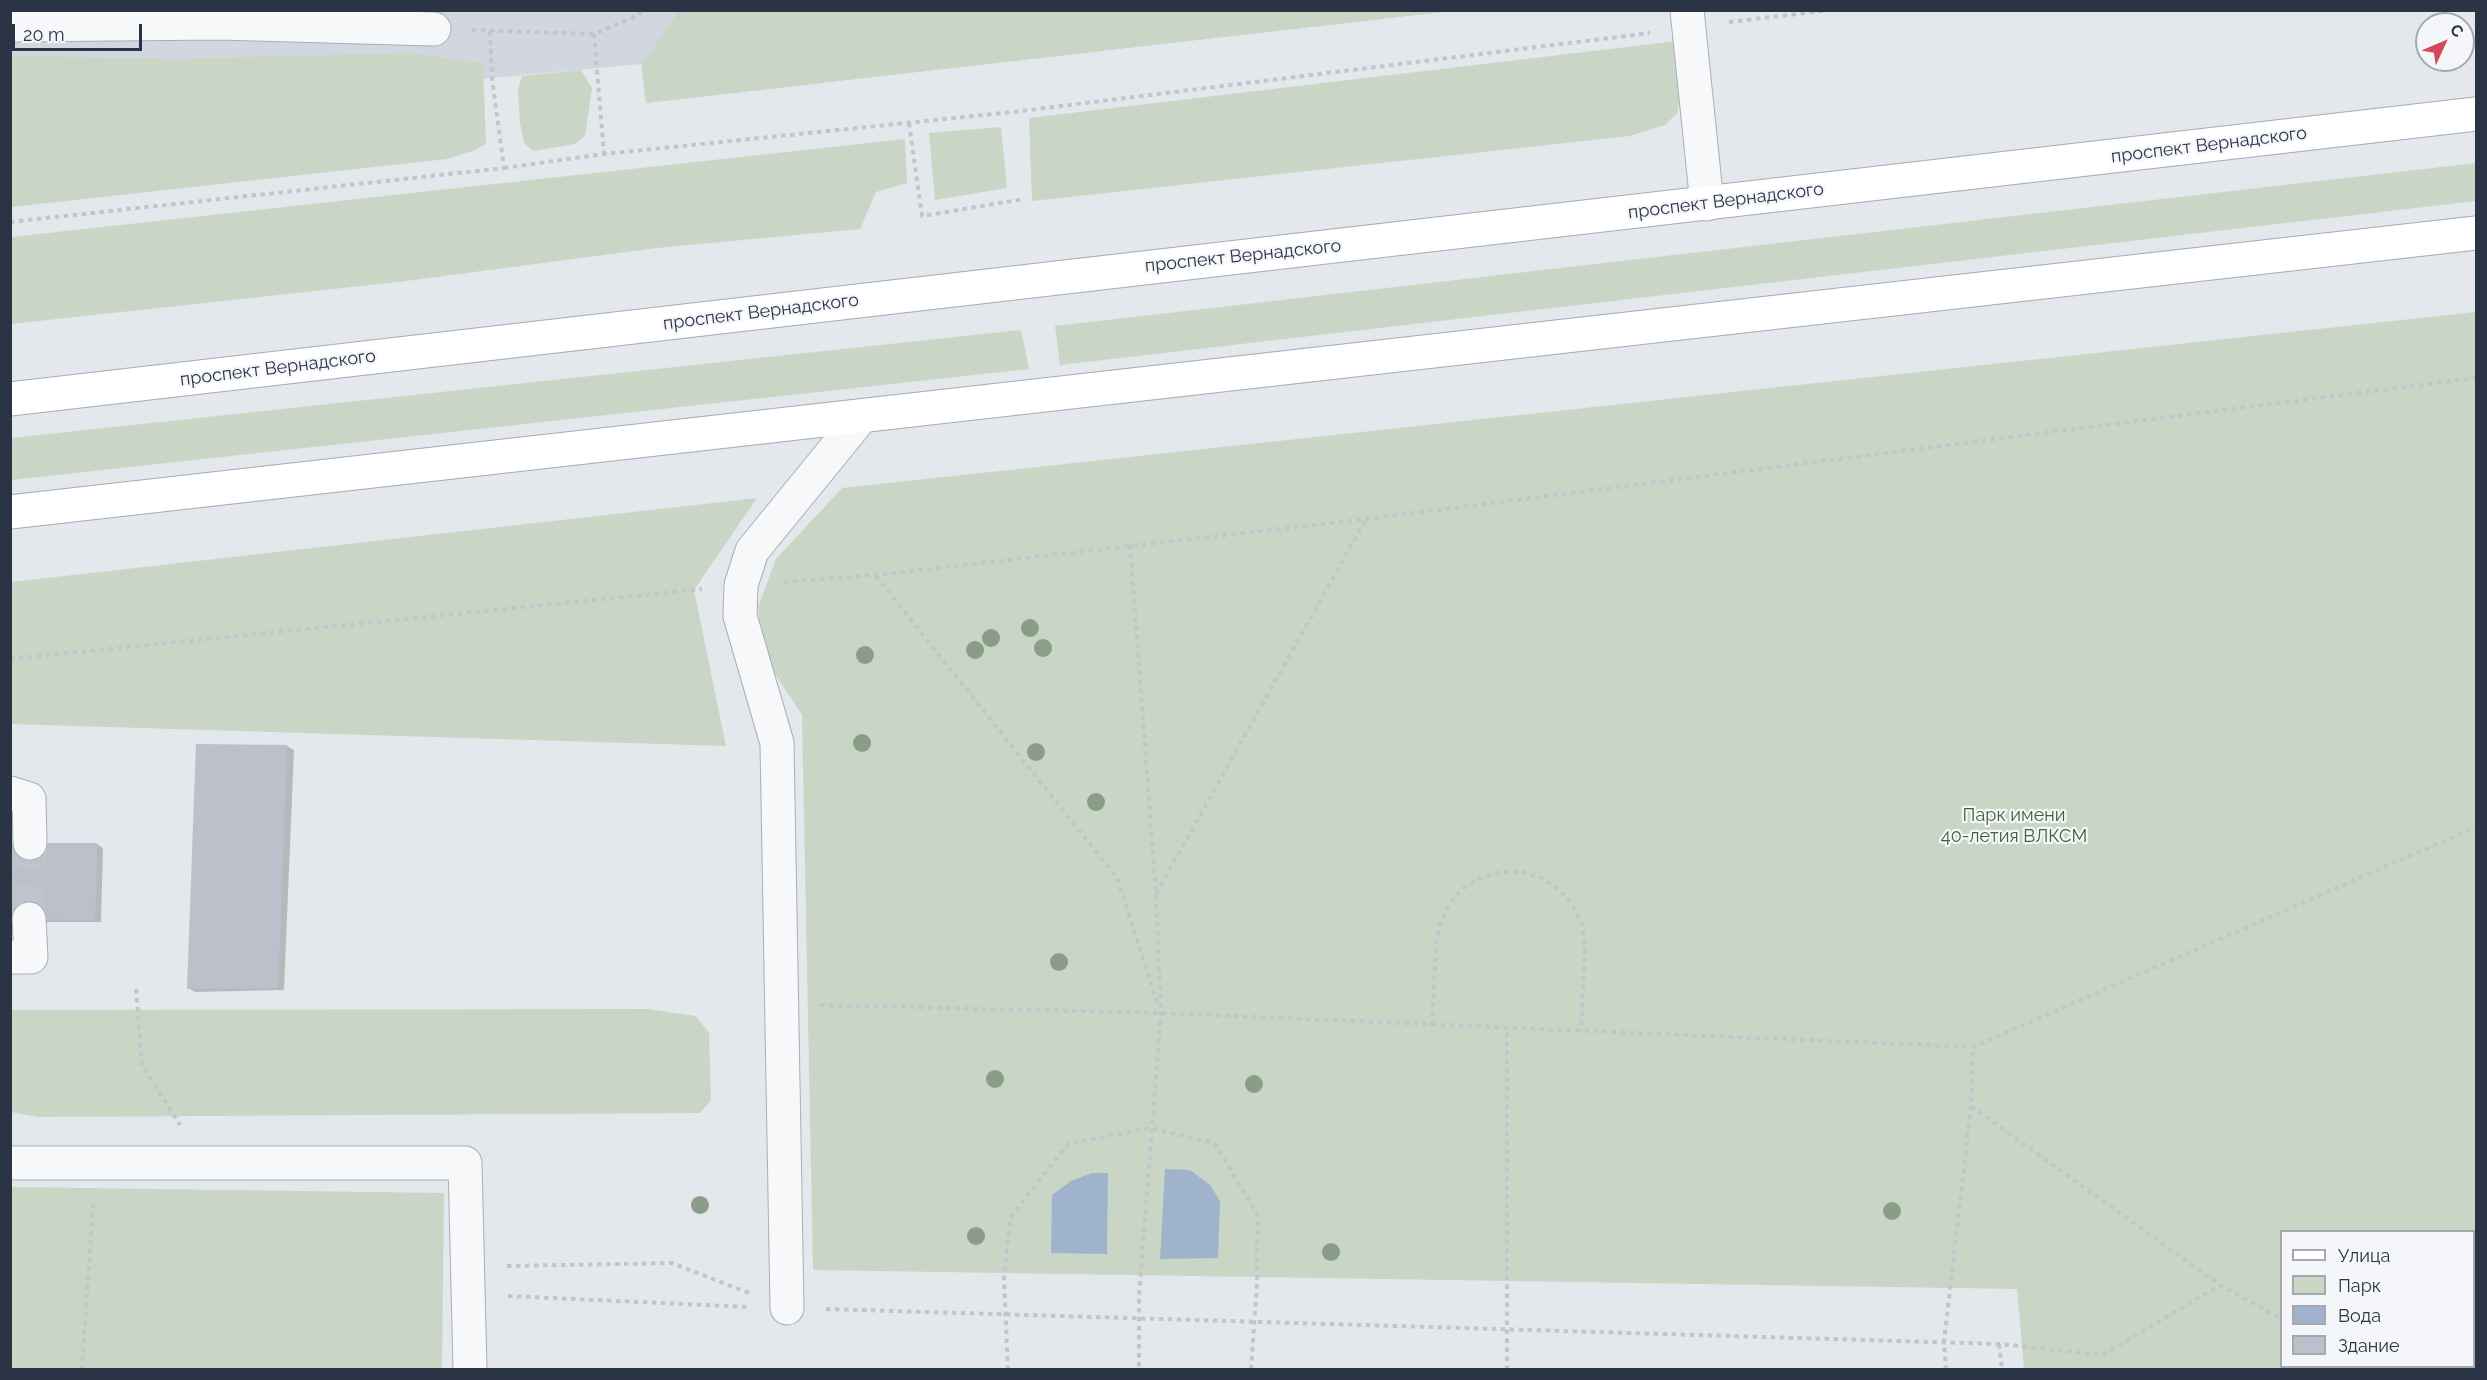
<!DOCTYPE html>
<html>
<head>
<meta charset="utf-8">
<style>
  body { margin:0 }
  #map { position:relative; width:2487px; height:1380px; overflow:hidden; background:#e4e7ec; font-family:Raleway,sans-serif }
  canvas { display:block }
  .frame { position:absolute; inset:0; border:12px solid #2b3445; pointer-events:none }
  .legend { position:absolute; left:2280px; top:1230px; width:195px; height:138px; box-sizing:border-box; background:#f4f6f9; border:2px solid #a4a8b1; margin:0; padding:8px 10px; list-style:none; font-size:18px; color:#2b3445 }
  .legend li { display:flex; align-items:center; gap:12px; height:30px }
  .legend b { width:30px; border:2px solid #a4a8b1 }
  .north { position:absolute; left:2415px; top:12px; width:60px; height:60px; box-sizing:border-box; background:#f4f6f9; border:2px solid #a4a8b1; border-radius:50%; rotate:46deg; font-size:16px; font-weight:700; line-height:24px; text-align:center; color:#2b3445 }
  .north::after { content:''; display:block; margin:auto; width:21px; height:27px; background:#d1495b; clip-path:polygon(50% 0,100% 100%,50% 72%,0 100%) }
  .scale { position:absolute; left:12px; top:24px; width:130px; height:27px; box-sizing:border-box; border:3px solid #2b3445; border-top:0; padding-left:8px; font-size:18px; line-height:21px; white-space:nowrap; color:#2b3445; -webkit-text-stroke:4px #f4f6f9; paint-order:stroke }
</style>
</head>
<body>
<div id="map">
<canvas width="2487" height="1380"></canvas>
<div class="frame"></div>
<ul class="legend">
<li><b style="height:8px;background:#fff"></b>Улица</li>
<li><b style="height:16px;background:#c9d6c5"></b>Парк</li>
<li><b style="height:16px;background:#9fb4cc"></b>Вода</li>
<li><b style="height:16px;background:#bbc0ca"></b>Здание</li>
</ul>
<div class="north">С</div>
<div class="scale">20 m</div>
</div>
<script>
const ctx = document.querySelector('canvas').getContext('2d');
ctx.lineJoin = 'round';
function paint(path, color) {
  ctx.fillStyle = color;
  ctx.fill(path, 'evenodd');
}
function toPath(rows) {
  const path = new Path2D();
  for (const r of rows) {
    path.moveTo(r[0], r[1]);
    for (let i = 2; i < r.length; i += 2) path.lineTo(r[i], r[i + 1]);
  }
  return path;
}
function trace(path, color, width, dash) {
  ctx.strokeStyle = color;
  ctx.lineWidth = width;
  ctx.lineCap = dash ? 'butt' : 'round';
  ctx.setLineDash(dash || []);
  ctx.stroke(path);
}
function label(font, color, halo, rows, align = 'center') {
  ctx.font = font + ' Raleway,sans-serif';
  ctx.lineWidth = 4.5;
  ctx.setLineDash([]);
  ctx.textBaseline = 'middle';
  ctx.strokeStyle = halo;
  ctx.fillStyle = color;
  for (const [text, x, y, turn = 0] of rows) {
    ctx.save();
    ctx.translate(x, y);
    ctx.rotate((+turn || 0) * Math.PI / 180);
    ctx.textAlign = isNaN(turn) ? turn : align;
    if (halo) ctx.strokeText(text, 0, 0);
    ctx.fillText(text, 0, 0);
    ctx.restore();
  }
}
const built = toPath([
  [10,11,1451,11,646,103,641,64,492,78,455,83,11,175]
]);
const green = toPath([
  [679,11,679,10,1451,11,646,103,642,64],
  [1677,41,1680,87,1678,112,1665,125,1630,136,1032,201,1029,118],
  [410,53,483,63,486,144,473,151,447,159,11,207,11,56,178,59],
  [581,70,592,88,585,136,575,144,533,151,524,143,520,123,518,89,522,76],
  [1001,127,1007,188,935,200,929,133],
  [905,139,907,183,876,192,860,229,657,248,398,282,11,324,11,237],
  [2476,163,2476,201,1060,365,1055,326],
  [2476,312,2476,1369,2024,1369,2017,1289,813,1270,802,715,764,657,758,607,776,559,842,488],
  [2282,1232,2474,1232,2474,1366,2282,1366],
  [1021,330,1029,369,11,480,11,438],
  [757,498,694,590,726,746,11,724,11,582],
  [648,1009,696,1016,709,1033,711,1100,700,1113,39,1117,11,1112,11,1010],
  [11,1187,444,1193,442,1369,11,1369]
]);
const water = toPath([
  [1165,1169,1190,1170,1210,1185,1220,1201,1218,1258,1160,1259],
  [1092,1173,1108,1173,1107,1254,1051,1253,1052,1195,1071,1181]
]);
const shadow = toPath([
  [197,746,287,746,294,750,284,990,195,992,188,988],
  [10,844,97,844,103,848,101,922,10,922]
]);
const building = toPath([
  [196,744,287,745,278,988,187,989],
  [10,843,97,843,95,920,10,919]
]);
const minorTunnel = toPath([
  [29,919,30,843]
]);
const path = toPath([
  [1729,22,1831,10],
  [472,30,594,34,639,15,642,10],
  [594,34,604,154],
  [909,123,922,216,1024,199],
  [504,168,604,154,1013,112,1650,33],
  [10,222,504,168,492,78,490,31],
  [1130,545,1156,895,1161,1013,1139,1296,1139,1370],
  [876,576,1117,878,1159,1008],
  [784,582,876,575,1366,519,2476,378],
  [10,659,702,589],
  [1156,894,1366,519],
  [136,989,142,1065,180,1125],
  [820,1005,1161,1013,1973,1047,2476,827],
  [1432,1025,1436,945,1440,924,1449,905,1462,889,1480,878,1500,872,1522,872,1542,878,1560,890,1573,906,1582,925,1585,946,1581,1031],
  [1971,1106,2220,1285,2282,1319],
  [507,1266,672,1263,749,1293],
  [508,1296,749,1307],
  [826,1309,1999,1344,2103,1355,2220,1285],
  [1999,1344,2002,1370],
  [2368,1366,2374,1370],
  [82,1370,93,1203],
  [1008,1370,1004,1279,1010,1218,1068,1144,1150,1128,1214,1143,1257,1213,1257,1284,1251,1370],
  [1507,1370,1507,1028],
  [1946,1370,1944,1342,1971,1106,1973,1047]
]);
const minor = toPath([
  [1687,10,1707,204],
  [10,25,220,23,434,29],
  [10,793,29,799,30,843],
  [10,957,31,957,29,919],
  [10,1163,465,1163,470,1370],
  [787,1308,777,743,740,616,741,585,752,551,862,416]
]);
const major = toPath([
  [10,399,2476,114],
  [10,512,2476,233]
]);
const trees = [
  [1030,628],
  [991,638],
  [1043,648],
  [975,650],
  [865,655],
  [862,743],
  [1036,752],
  [1096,802],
  [1059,962],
  [995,1079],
  [1254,1084],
  [700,1205],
  [1892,1211],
  [976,1236],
  [1331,1252]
];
const streetNames = [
  ["проспект Вернадского",2209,145,-7],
  ["проспект Вернадского",1726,201,-7],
  ["проспект Вернадского",1243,256,-6],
  ["проспект Вернадского",761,312,-7],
  ["проспект Вернадского",278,368,-7]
];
const parkNames = [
  ["Парк имени",2014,816],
  ["40-летия ВЛКСМ",2014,837]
];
paint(built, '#d2d6de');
paint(green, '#c9d6c5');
paint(water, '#9fb4cc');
paint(shadow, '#0003');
paint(building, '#bbc0ca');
trace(minorTunnel, '#bfc3cb', 33, [33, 16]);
trace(minor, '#a9aeb7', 35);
trace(major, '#a3abb8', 35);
trace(path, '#c2c5cb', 4, [4.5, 4.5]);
trace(minor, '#f7f8fa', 33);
trace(major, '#fff', 33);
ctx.fillStyle = '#899d89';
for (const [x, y] of trees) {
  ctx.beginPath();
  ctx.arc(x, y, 9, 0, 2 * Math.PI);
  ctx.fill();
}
label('18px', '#2b3445', '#f4f6f9', streetNames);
label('18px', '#3f6138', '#f4f6f9', parkNames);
</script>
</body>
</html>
